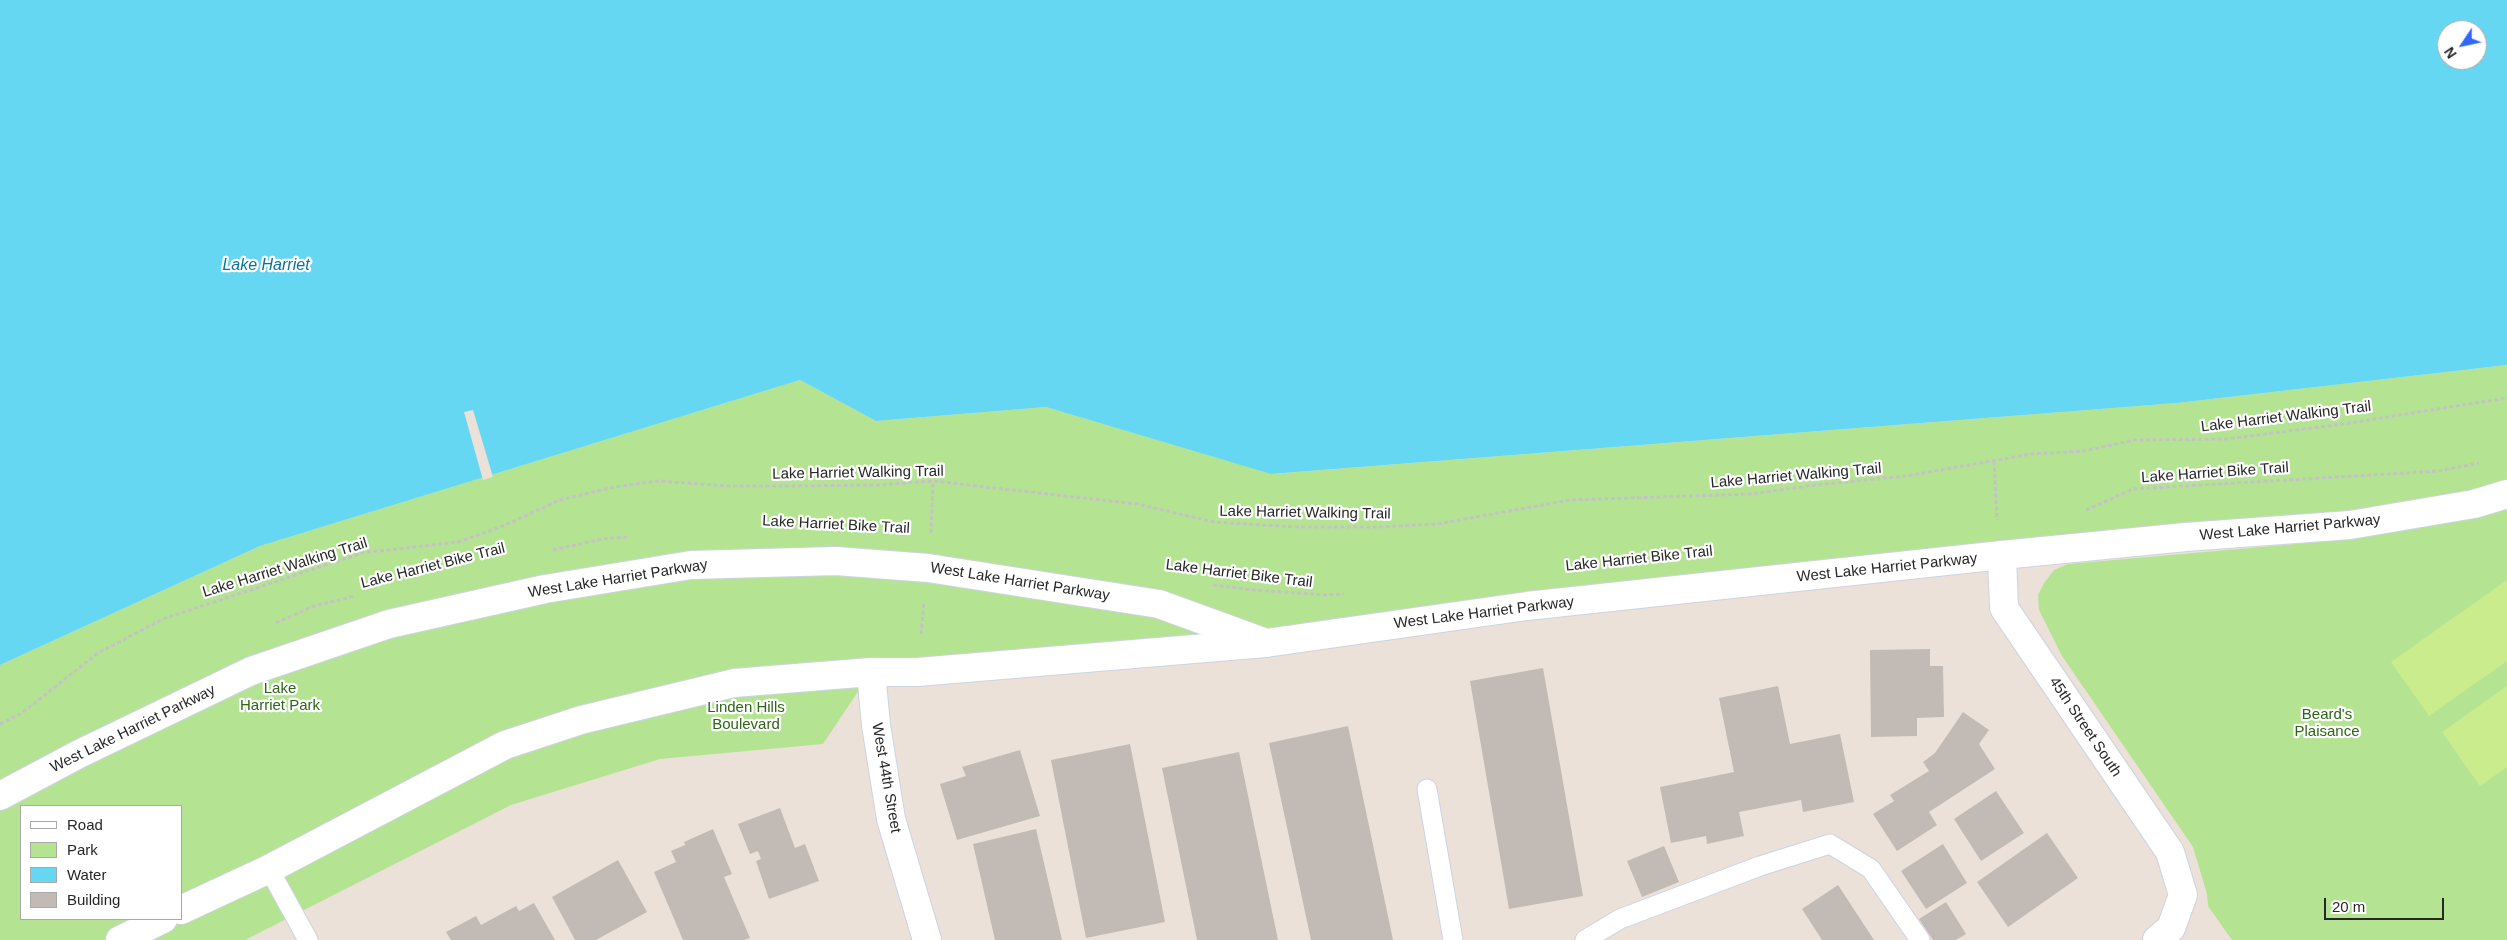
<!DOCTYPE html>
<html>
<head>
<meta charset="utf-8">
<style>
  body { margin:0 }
  #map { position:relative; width:2507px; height:940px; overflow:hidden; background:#ebe1d8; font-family:Arial,sans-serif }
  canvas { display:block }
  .legend { position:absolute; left:20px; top:805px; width:162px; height:115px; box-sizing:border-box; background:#fff; border:1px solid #a9a9a9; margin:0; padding:6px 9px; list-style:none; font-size:15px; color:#272727 }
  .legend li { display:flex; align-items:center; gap:10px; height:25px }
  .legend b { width:25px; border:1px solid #a9a9a9 }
  .north { position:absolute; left:2437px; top:20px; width:50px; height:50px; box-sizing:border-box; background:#fff; border:1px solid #a9a9a9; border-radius:50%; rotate:236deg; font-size:14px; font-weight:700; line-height:20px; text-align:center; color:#272727 }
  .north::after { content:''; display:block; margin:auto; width:18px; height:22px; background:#3167ff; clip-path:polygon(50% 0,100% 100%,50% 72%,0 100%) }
  .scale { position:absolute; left:2324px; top:898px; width:120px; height:22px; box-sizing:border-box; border:2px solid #272727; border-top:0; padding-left:6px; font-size:15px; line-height:18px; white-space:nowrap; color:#272727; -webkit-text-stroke:4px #fff; paint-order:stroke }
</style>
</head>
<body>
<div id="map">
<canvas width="2507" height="940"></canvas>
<ul class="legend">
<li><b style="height:6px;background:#fff"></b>Road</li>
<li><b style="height:14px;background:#b4e492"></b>Park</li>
<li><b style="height:14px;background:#66d7f2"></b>Water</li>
<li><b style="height:14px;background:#c2bbb5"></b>Building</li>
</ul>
<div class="north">N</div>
<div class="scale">20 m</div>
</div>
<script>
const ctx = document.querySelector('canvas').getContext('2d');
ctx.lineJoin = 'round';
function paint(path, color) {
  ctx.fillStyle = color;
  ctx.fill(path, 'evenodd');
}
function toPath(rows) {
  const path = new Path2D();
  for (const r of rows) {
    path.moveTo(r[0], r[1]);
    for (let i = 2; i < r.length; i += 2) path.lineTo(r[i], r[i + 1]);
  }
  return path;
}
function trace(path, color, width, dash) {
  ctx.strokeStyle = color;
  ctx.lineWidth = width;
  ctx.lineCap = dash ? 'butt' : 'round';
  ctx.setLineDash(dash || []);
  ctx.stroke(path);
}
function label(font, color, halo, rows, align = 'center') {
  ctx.font = font + ' Arial,sans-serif';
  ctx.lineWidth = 4.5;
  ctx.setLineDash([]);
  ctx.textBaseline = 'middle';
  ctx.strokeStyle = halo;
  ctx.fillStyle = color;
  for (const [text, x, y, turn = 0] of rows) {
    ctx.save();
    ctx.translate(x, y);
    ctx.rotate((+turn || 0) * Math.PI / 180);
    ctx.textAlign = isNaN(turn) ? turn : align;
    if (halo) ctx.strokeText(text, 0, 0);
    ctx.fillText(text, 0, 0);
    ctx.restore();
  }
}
const green = toPath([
  [2507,365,2507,494,871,672,823,744,660,759,511,805,245,940,0,940,0,665,260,546,800,380,876,421,1046,407,1272,474,2177,403],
  [21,806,181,806,181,919,21,919],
  [2507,509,2507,940,2232,940,2208,906,2207,894,2193,847,2062,656,2039,610,2038,595,2044,583,2054,570,2068,564,2353,539,2476,518]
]);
const pitch = toPath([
  [2507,580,2507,661,2429,716,2391,662],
  [2507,686,2507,767,2480,786,2442,732]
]);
const water = toPath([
  [0,0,2507,0,2507,365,2177,403,1271,474,1046,407,876,421,800,380,260,546,0,665],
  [2447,30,2477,30,2477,60,2447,60]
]);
const pier = toPath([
  [473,410,493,477,483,480,464,412]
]);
const building = toPath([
  [1930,649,1930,666,1943,666,1944,717,1917,718,1917,736,1871,737,1870,650],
  [1543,668,1583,896,1509,909,1470,681],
  [1778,686,1790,744,1840,734,1854,802,1803,812,1801,800,1739,812,1744,836,1707,844,1706,836,1671,843,1660,787,1734,772,1719,698],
  [1963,712,1989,730,1979,744,1995,769,1929,812,1937,825,1897,851,1873,814,1894,801,1890,795,1929,771,1923,762,1935,753],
  [1348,726,1393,940,1311,940,1269,743],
  [1130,744,1165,922,1086,938,1051,760],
  [1020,750,1040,816,957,840,940,784,966,776,962,767],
  [1239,752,1278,940,1197,940,1162,768],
  [1996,791,2024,833,1981,861,1954,819],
  [780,808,795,848,805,844,819,881,769,899,756,861,761,859,758,851,750,854,738,824],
  [713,829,732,874,724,877,750,938,744,940,683,940,654,872,676,862,671,851,685,845,684,842],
  [1036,829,1062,940,995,940,973,844],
  [2047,833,2078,878,2008,927,1977,882],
  [1943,844,1967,883,1926,909,1901,871],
  [1664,846,1679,882,1642,897,1627,861],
  [618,860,647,912,596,940,575,940,552,897],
  [1838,885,1874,940,1822,940,1802,909],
  [1946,902,1966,934,1956,940,1933,940,1919,919],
  [534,903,555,940,451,940,446,932,476,916,481,925,516,906,519,911]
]);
const path = toPath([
  [1994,461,1997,520],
  [2086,510,2133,489,2438,471,2479,463],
  [931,533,933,481],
  [553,550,602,539,628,537],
  [1213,585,1254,590,1325,595,1344,594],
  [276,623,314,606,355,596],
  [921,634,924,603],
  [0,724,22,713,98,653,163,619,362,553,458,542,503,526,560,500,614,487,658,481,729,486,787,486,879,485,933,481,1137,504,1214,522,1296,527,1379,527,1437,524,1570,500,1751,494,1815,485,1907,476,2031,454,2083,451,2135,440,2227,439,2343,424,2507,398]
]);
const service = toPath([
  [1427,789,1453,940],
  [269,869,308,940],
  [1585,940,1620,919,1760,866,1830,844,1871,869,1920,940]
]);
const minor = toPath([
  [2002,555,2004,608,2170,852,2183,895,2171,928,2157,940],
  [871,672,876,725,891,819,927,940],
  [181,910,269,869,505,745,581,720,734,683,871,672,918,672,1266,643],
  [120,940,163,919]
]);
const tertiary = toPath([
  [0,796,79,754,251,671,389,624,545,589,691,565,836,561,928,568,1159,604,1266,643,1527,606,2002,555,2186,537,2350,525,2474,504,2507,494]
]);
const streetNames = [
  ["Lake Harriet Walking Trail",2286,417,-7],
  ["Lake Harriet Walking Trail",858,473,-1],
  ["Lake Harriet Bike Trail",2215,473,-4],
  ["Lake Harriet Walking Trail",1796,476,-5],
  ["Lake Harriet Walking Trail",1305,513,1],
  ["Lake Harriet Bike Trail",836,525,3],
  ["West Lake Harriet Parkway",2290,528,-5],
  ["Lake Harriet Bike Trail",1639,559,-6],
  ["Lake Harriet Bike Trail",433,566,-14],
  ["Lake Harriet Walking Trail",285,568,-17],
  ["West Lake Harriet Parkway",1887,568,-6],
  ["Lake Harriet Bike Trail",1239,574,7],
  ["West Lake Harriet Parkway",618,579,-9],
  ["West Lake Harriet Parkway",1020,582,9],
  ["West Lake Harriet Parkway",1484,613,-7],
  ["45th Street South",2085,727,56],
  ["West Lake Harriet Parkway",133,729,-26],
  ["West 44th Street",886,778,80]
];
const parkNames = [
  ["Lake",280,689],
  ["Harriet Park",280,706],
  ["Linden Hills",746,708],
  ["Boulevard",746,725],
  ["Beard's",2327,715],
  ["Plaisance",2327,732]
];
const waterNames = [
  ["Lake Harriet",266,266]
];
paint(green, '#b4e492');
paint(pitch, '#cbec8d');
paint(water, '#66d7f2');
paint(pier, '#ebe1d8');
paint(building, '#c2bbb5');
trace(service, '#cdd3e1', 21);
trace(minor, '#cdd3e1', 30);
trace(tertiary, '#cdd3e1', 30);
trace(path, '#c3c3c3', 3, [4, 2.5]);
trace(service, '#fff', 19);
trace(minor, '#fff', 28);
trace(tertiary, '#fff', 28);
label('15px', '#272727', '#fff', streetNames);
label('15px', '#2d6517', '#fff', parkNames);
label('italic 16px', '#09739a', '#fff', waterNames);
</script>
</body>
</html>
